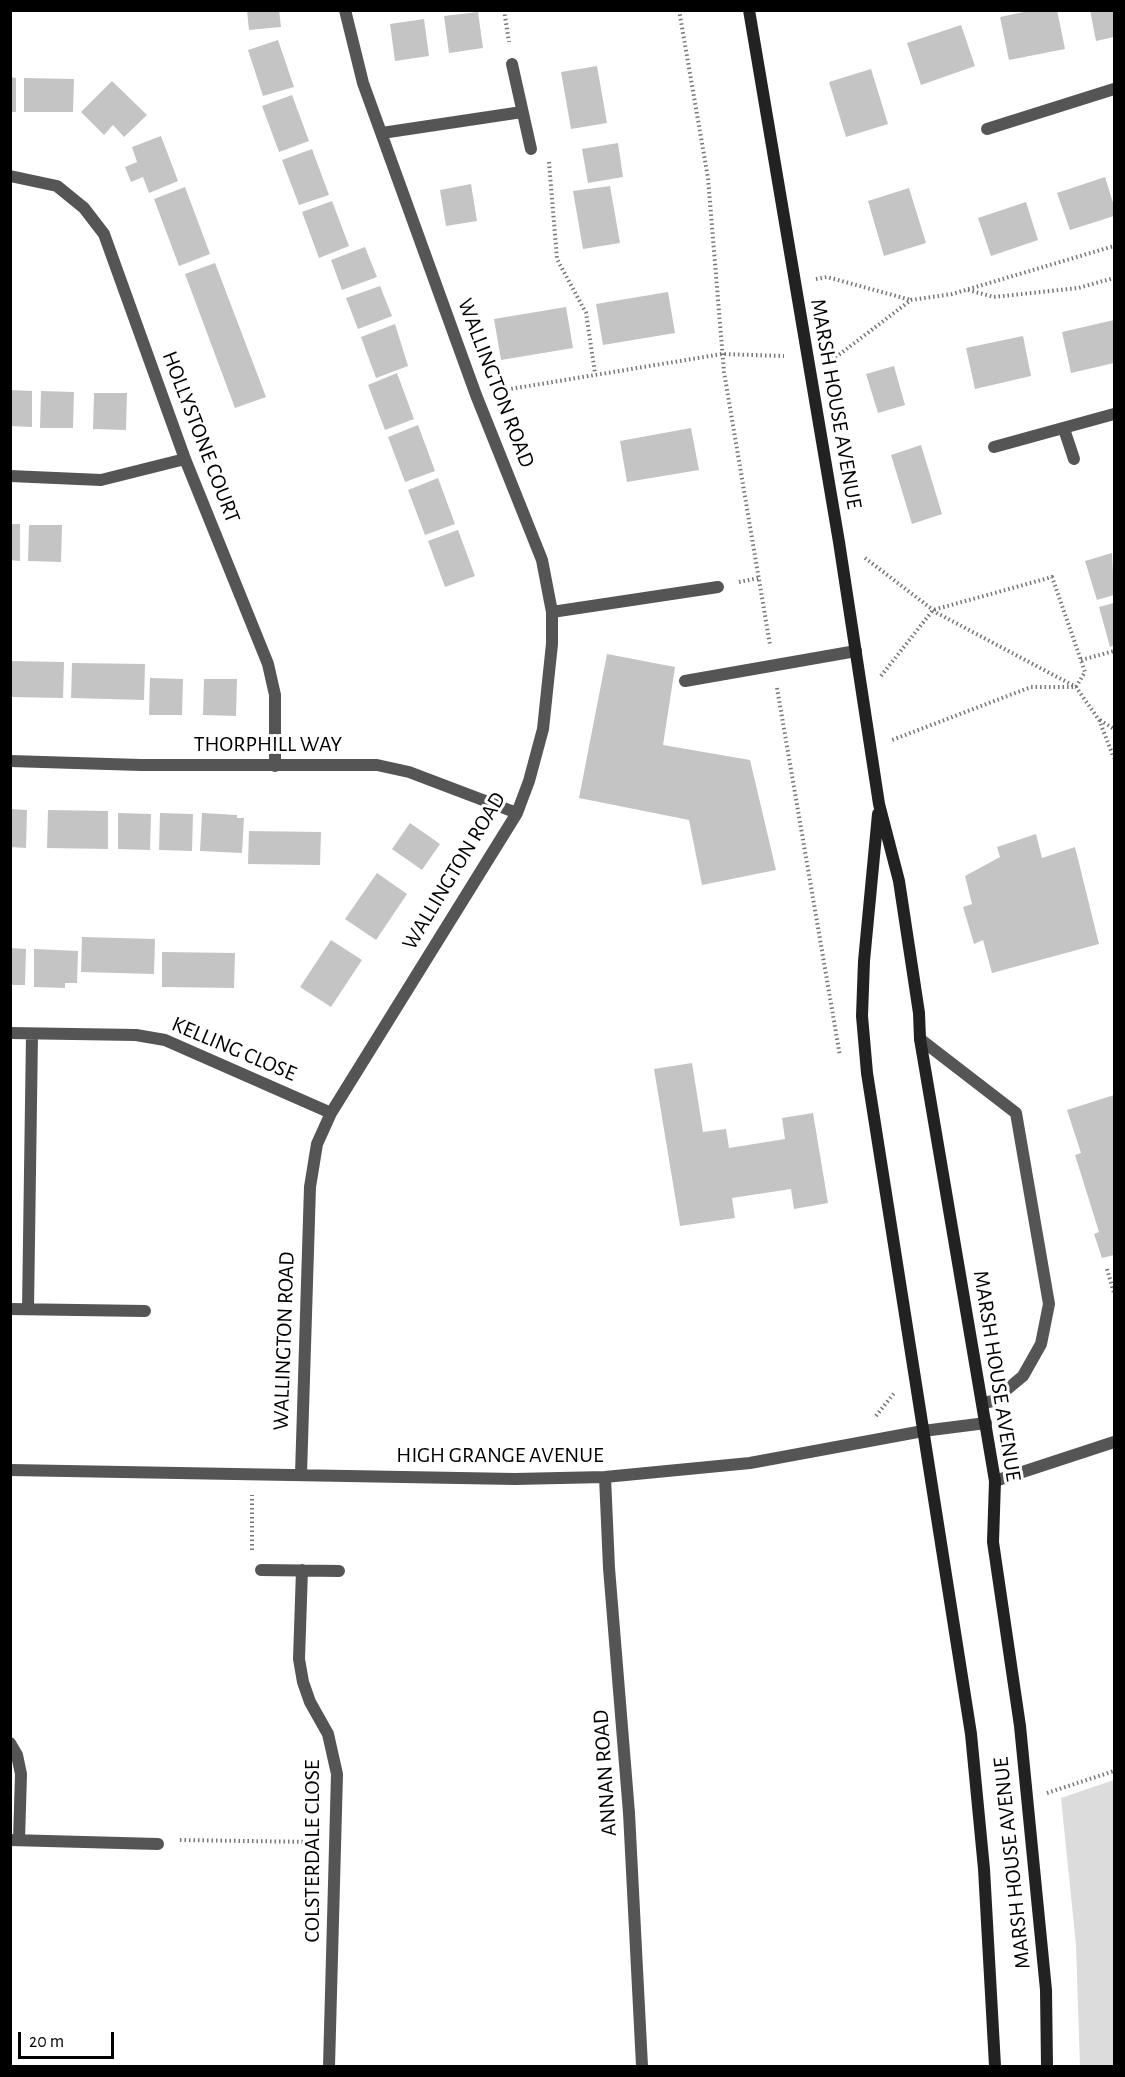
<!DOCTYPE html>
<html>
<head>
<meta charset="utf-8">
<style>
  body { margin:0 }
  #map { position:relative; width:1125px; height:2077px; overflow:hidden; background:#fff; font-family:"Alegreya Sans",sans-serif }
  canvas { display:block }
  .frame { position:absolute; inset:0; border:12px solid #000; pointer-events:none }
  .scale { position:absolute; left:18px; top:2032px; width:96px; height:27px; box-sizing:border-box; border:3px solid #000; border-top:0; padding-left:8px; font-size:18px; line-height:21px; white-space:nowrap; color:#000; -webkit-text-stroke:4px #fff; paint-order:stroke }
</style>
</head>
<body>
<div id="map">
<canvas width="1125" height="2077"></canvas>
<div class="frame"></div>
<div class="scale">20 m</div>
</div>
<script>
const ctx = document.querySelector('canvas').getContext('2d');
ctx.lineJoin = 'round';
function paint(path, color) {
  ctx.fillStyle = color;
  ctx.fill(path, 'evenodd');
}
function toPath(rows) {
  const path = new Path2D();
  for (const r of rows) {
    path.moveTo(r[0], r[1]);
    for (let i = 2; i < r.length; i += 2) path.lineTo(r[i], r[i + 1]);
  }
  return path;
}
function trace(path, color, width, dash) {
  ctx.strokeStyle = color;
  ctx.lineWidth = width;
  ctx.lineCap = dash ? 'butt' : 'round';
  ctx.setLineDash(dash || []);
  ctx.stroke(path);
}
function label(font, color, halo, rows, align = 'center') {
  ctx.font = font + ' "Alegreya Sans",sans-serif';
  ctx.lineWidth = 6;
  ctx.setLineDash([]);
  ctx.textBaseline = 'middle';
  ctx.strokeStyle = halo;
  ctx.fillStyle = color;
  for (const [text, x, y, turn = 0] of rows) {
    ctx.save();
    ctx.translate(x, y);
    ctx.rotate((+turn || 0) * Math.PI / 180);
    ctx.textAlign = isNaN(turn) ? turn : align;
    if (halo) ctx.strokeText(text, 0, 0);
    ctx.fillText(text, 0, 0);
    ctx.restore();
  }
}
const green = toPath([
  [1114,1780,1114,2066,1080,2066,1076,1945,1061,1798]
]);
const building = toPath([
  [247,10,279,10,281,27,249,30],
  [1033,10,1057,10,1065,49,1009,60,1000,17],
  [1090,10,1114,10,1114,37,1096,41],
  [478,12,483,48,449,53,444,16],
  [424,19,429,56,395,61,390,24],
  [961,25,975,66,921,85,907,43],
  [278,40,294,87,263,96,248,50],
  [597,66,607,123,571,129,561,72],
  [871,69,888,124,846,137,829,82],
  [10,77,16,78,16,112,10,112],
  [24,78,74,79,73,112,24,112],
  [112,81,147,115,124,137,113,125,104,135,81,112],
  [292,95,309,141,279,152,262,106],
  [161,136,178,181,149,193,143,177,131,182,125,167,137,162,132,147],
  [618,143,623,177,588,183,582,149],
  [312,149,329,195,299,205,282,160],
  [1105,177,1114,206,1114,216,1070,230,1057,193],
  [471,184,477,221,446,226,440,190],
  [610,186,620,243,583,249,573,191],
  [185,187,210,254,179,266,154,199],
  [909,188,926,243,884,256,868,201],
  [332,201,349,246,319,258,302,212],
  [1026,202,1038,240,991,256,978,218],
  [365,247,377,277,342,290,331,260],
  [215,263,266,397,235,408,185,274],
  [380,286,392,316,358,329,346,298],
  [668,292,675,333,603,345,596,304],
  [566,307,573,348,501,360,494,319],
  [1114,320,1114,363,1071,373,1062,332],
  [395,324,408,366,376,378,361,337],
  [1023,336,1031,376,975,389,966,348],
  [894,366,905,405,878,413,866,374],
  [397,373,414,419,385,430,368,385],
  [10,390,32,391,32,427,10,426],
  [41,391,74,392,73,428,40,428],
  [94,393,127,393,126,430,93,429],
  [418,425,435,471,405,482,388,437],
  [691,428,699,470,627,482,620,441],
  [921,445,942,514,912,524,891,455],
  [438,478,455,524,425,535,408,490],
  [10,524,20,524,20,561,10,560],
  [29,525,62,525,61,562,28,561],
  [458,530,475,576,445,587,428,541],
  [1112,553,1114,595,1097,600,1085,561],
  [1114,603,1114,645,1110,647,1099,607],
  [607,654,675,667,663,745,750,760,776,870,702,885,689,820,579,798],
  [10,661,64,662,63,698,10,697],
  [72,663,145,664,144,700,71,698],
  [150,678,183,679,182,715,149,715],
  [204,679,237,679,236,716,203,715],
  [10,809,27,810,26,848,10,847],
  [48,810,108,811,108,849,47,848],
  [118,813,151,814,150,850,118,849],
  [160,813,193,814,192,851,159,850],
  [202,813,237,815,237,818,244,818,242,853,200,851],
  [410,823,440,844,422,870,392,849],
  [249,831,321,832,320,865,248,864],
  [1036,834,1042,858,1075,847,1099,944,992,973,983,940,974,944,963,907,972,904,965,876,1000,857,997,847],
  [377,873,407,894,376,940,345,919],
  [82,937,155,939,154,974,81,972],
  [331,940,362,960,331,1007,300,987],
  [10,948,26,949,25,985,10,985],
  [34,949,78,951,77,983,65,983,65,988,34,987],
  [162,952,235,953,234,988,162,987],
  [692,1063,703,1132,726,1129,729,1148,785,1139,782,1118,813,1113,828,1203,794,1209,791,1189,732,1198,735,1218,680,1226,654,1069],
  [1114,1095,1114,1255,1102,1258,1094,1234,1099,1232,1075,1155,1081,1153,1067,1110]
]);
const path = toPath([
  [504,10,509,42],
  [679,10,708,178,724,372,770,645],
  [549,162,557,259,586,313,595,373],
  [816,279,827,277,911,300],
  [968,290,994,297,1078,288,1114,278],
  [831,357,836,357,911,300,952,294,1114,246],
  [498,391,722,354,784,356],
  [865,558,937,613,1076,687,1099,720,1114,758],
  [739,582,759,578],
  [1081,660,1114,651],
  [881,676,933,610,1052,577,1085,672,1076,687,1031,687,892,740],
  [777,688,840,1056],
  [1100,720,1114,729],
  [1107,1269,1114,1293],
  [876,1416,895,1392],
  [252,1550,252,1495],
  [1047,1793,1114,1771],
  [180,1840,313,1842]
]);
const lane = toPath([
  [685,681,856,651],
  [920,1039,1016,1113,1049,1304,1041,1344,1023,1376,993,1401,983,1403],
  [995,1481,1114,1442]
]);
const street = toPath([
  [512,64,531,149],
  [987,129,1114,89],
  [382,133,522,112],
  [10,176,57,186,84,208,104,234,185,459,268,664,275,695,275,766],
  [1064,429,1074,459],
  [994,447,1114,414],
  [10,476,101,480,185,459],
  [552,612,718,587],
  [10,761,141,765,377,765,409,772,517,813],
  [10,1033,136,1035,165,1040,331,1113],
  [10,1309,145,1311],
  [28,1309,32,1034],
  [10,1470,515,1479,605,1477,750,1463,923,1431,986,1423],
  [301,1474,310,1187,317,1144,331,1113,517,813,529,781,543,729,552,644,552,612,542,560,476,395,363,83,345,10],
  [605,1477,609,1568,629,1813,642,2066],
  [261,1570,339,1571],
  [302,1570,299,1659,303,1682,310,1702,328,1734,337,1774,329,2066],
  [10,1743,17,1755,21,1774,19,1840],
  [10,1840,158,1844]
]);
const secondary = toPath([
  [749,10,839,542,879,804,899,881,919,1013,920,1039,995,1481,993,1542,1020,1726,1046,1990,1047,2066],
  [878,814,864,961,862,1016,867,1073,971,1734,984,1869,995,2066]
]);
const streetNames = [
  ["WALLINGTON ROAD",496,383,69],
  ["MARSH HOUSE AVENUE",836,404,80],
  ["HOLLYSTONE COURT",201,437,69],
  ["THORPHILL WAY",268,744],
  ["WALLINGTON ROAD",454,871,-59],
  ["KELLING CLOSE",234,1049,23],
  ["WALLINGTON ROAD",284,1341,-88],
  ["MARSH HOUSE AVENUE",997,1376,81],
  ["HIGH GRANGE AVENUE",500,1455],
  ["ANNAN ROAD",605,1773,-94],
  ["COLSTERDALE CLOSE",312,1851,-90],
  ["MARSH HOUSE AVENUE",1012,1863,-96]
];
paint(green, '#dcdcdc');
paint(building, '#c4c4c4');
trace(path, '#777', 4, [1.5, 3]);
trace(lane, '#555', 12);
trace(street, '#555', 12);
trace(secondary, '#222', 12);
label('22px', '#000', '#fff', streetNames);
</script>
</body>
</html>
